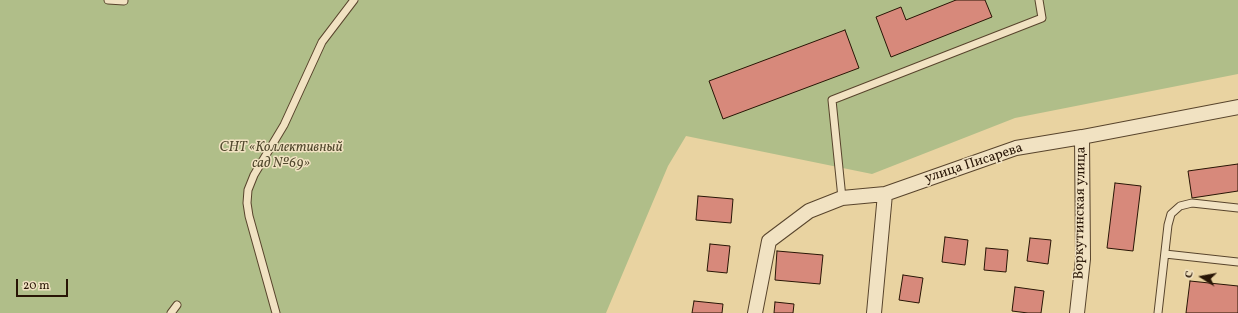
<!DOCTYPE html>
<html>
<head>
<meta charset="utf-8">
<style>
  body { margin:0 }
  #map { position:relative; width:1238px; height:313px; overflow:hidden; background:#e9d3a1; font-family:Vollkorn,serif }
  canvas { display:block }
  .north { position:absolute; left:1182px; top:257px; width:40px; height:40px; -webkit-text-stroke:3px #f1e2c2; paint-order:stroke; rotate:281deg; font-size:11px; font-weight:700; line-height:16px; text-align:center; color:#281505 }
  .north::after { content:''; display:block; margin:auto; width:14px; height:18px; background:#281505; clip-path:polygon(50% 0,100% 100%,50% 72%,0 100%) }
  .scale { position:absolute; left:16px; top:279px; width:52px; height:18px; box-sizing:border-box; border:2px solid #281505; border-top:0; padding-left:5px; font-size:12px; line-height:14px; white-space:nowrap; color:#281505; -webkit-text-stroke:3px #f1e2c2; paint-order:stroke }
</style>
</head>
<body>
<div id="map">
<canvas width="1238" height="313"></canvas>
<div class="north">С</div>
<div class="scale">20 m</div>
</div>
<script>
const ctx = document.querySelector('canvas').getContext('2d');
ctx.lineJoin = 'round';
function paint(path, color) {
  ctx.fillStyle = color;
  ctx.fill(path, 'evenodd');
}
function toPath(rows) {
  const path = new Path2D();
  for (const r of rows) {
    path.moveTo(r[0], r[1]);
    for (let i = 2; i < r.length; i += 2) path.lineTo(r[i], r[i + 1]);
  }
  return path;
}
function trace(path, color, width, dash) {
  ctx.strokeStyle = color;
  ctx.lineWidth = width;
  ctx.lineCap = dash ? 'butt' : 'round';
  ctx.setLineDash(dash || []);
  ctx.stroke(path);
}
function label(font, color, halo, rows, align = 'center') {
  ctx.font = font + ' Vollkorn,serif';
  ctx.lineWidth = 3;
  ctx.setLineDash([]);
  ctx.textBaseline = 'middle';
  ctx.strokeStyle = halo;
  ctx.fillStyle = color;
  for (const [text, x, y, turn = 0] of rows) {
    ctx.save();
    ctx.translate(x, y);
    ctx.rotate((+turn || 0) * Math.PI / 180);
    ctx.textAlign = isNaN(turn) ? turn : align;
    if (halo) ctx.strokeText(text, 0, 0);
    ctx.fillText(text, 0, 0);
    ctx.restore();
  }
}
const green = toPath([
  [0,0,1238,0,1238,74,1015,118,872,174,686,136,668,166,606,313,0,313]
]);
const building = toPath([
  [956,0,985,0,992,17,891,57,876,17,901,7,906,20,956,0],
  [845,30,859,68,723,119,709,81,845,30],
  [1238,164,1238,191,1192,198,1188,171,1238,164],
  [1115,183,1141,186,1133,251,1107,248,1115,183],
  [698,196,733,199,731,223,696,220,698,196],
  [945,237,968,240,965,265,942,262,945,237],
  [1030,238,1051,240,1048,264,1027,261,1030,238],
  [710,244,730,246,727,273,707,271,710,244],
  [986,248,1008,250,1006,272,984,270,986,248],
  [777,251,823,255,820,284,775,280,777,251],
  [903,275,923,278,919,303,899,300,903,275],
  [1190,281,1238,286,1238,313,1186,313,1190,281],
  [1015,287,1044,291,1041,313,1028,313,1012,311,1015,287],
  [694,301,723,304,722,313,692,313,694,301],
  [775,302,794,304,793,313,774,313,775,302]
]);
const service = toPath([
  [108,0,124,1],
  [842,198,832,100,1042,18,1039,0],
  [1165,254,1238,262],
  [171,313,177,305],
  [276,313,249,216,247,203,248,190,254,175,284,125,322,42,354,0],
  [1158,313,1168,225,1171,214,1180,206,1192,203,1238,208]
]);
const minor = toPath([
  [755,313,769,241,809,211,842,198,885,194,1016,148,1082,137,1238,107],
  [874,313,885,194],
  [1077,313,1083,259,1082,137]
]);
const parkNames = [
  ["СНТ «Коллективный",281,148],
  ["сад №69»",281,164]
];
const streetNames = [
  ["улица Писарева",974,164,-18],
  ["Воркутинская улица",1081,213,-89]
];
paint(green, '#b0be89');
paint(building, '#d7897b');
trace(building, '#281505', 1);
trace(service, '#58442c', 9);
trace(minor, '#58442c', 16);
trace(service, '#f1e2c2', 7);
trace(minor, '#f1e2c2', 14);
label('italic 14px', '#51482d', '#f1e2c2', parkNames);
label('14px', '#281505', '#f1e2c2', streetNames);
</script>
</body>
</html>
